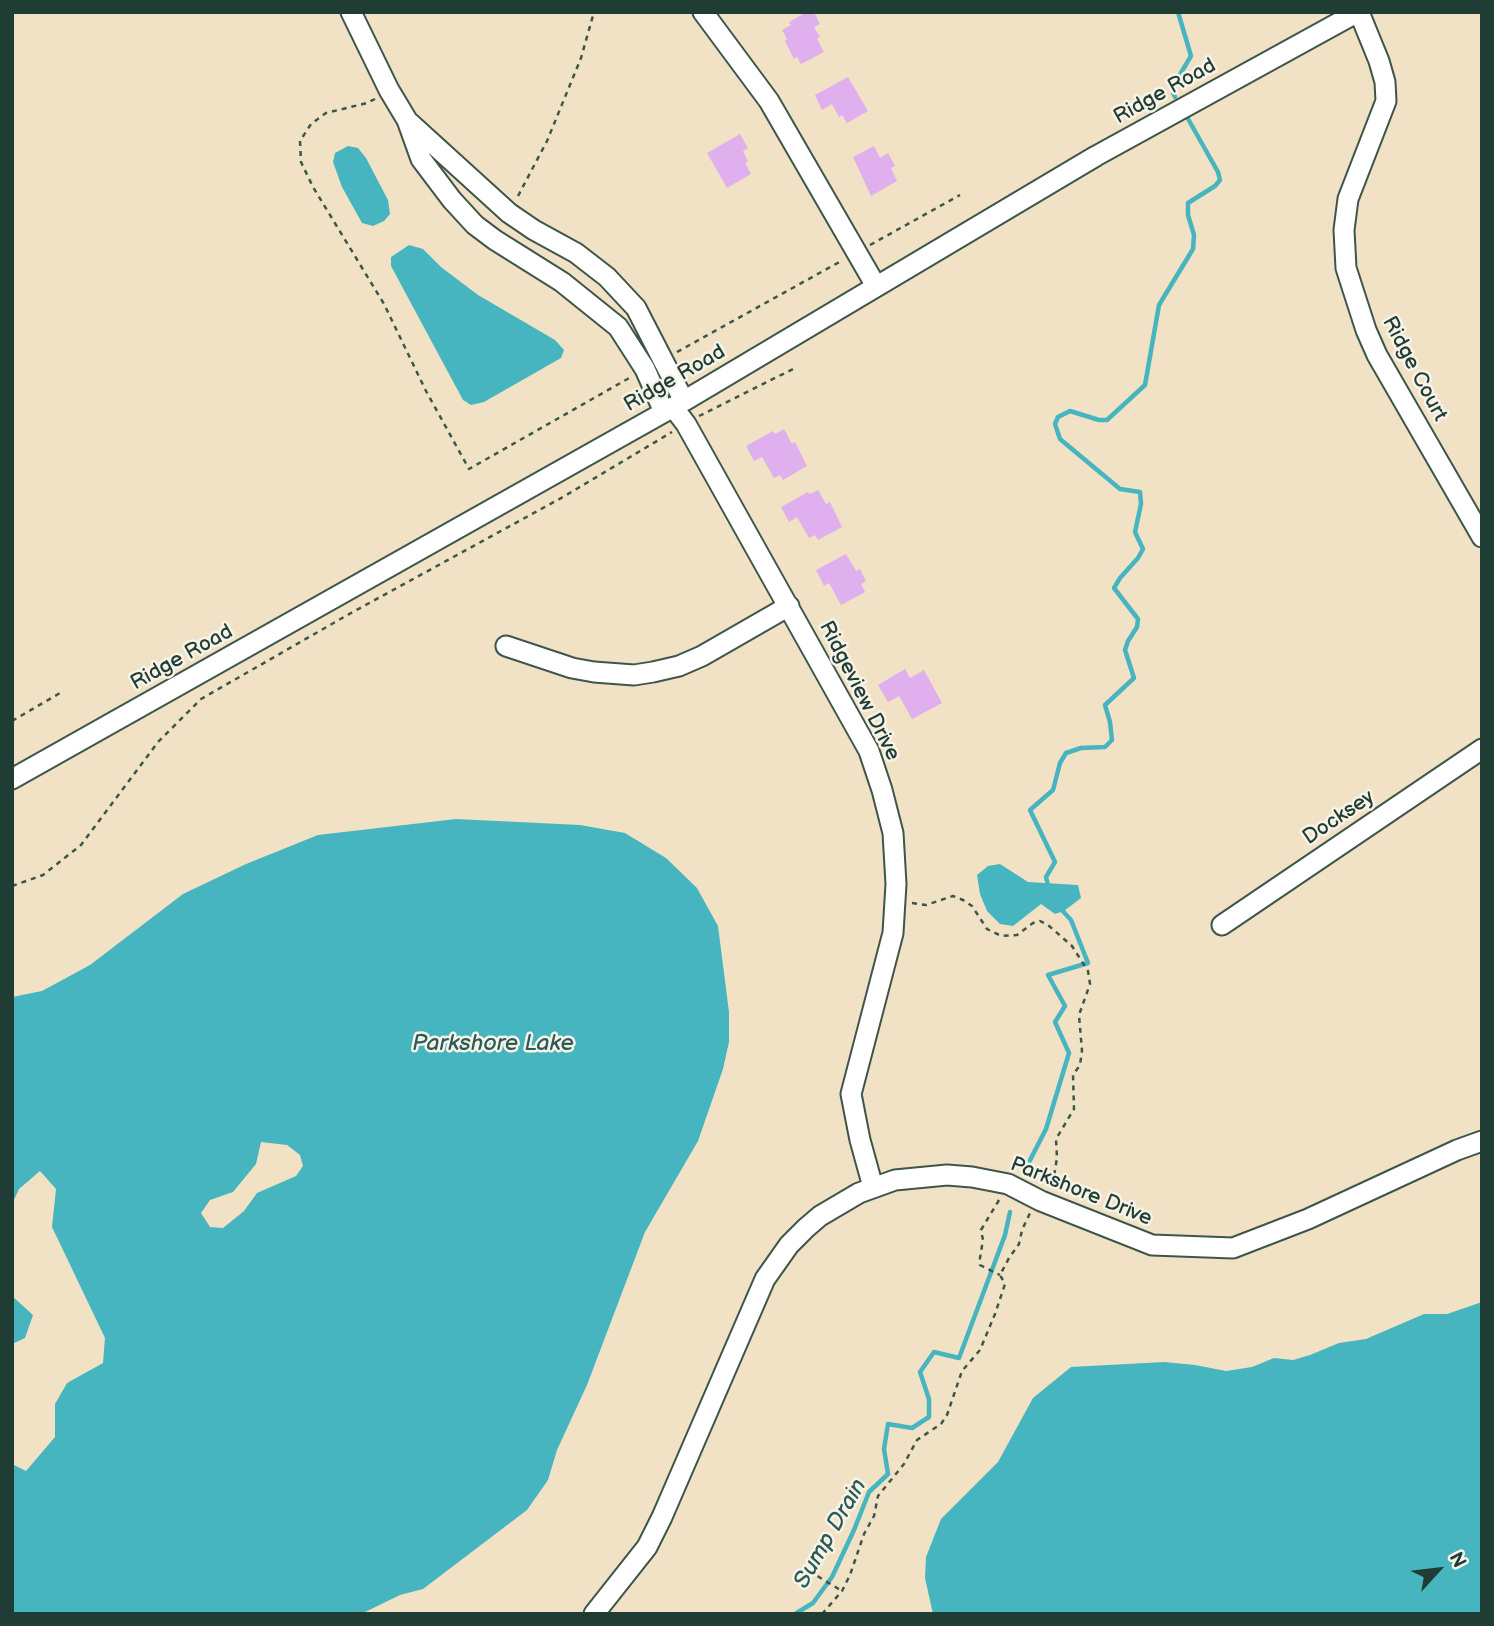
<!DOCTYPE html>
<html>
<head>
<meta charset="utf-8">
<style>
  body { margin:0 }
  #map { position:relative; width:1494px; height:1626px; overflow:hidden; background:#f1e2c5; font-family:"Balsamiq Sans",sans-serif }
  canvas { display:block }
  .frame { position:absolute; inset:0; border:14px solid #1f3d34; pointer-events:none }
  .north { position:absolute; left:1403px; top:1535px; width:70px; height:70px; -webkit-text-stroke:5px #f7f3e8; paint-order:stroke; rotate:63deg; font-size:19px; font-weight:700; line-height:28px; text-align:center; color:#1f3d34 }
  .north::after { content:''; display:block; margin:auto; width:24px; height:32px; background:#1f3d34; clip-path:polygon(50% 0,100% 100%,50% 72%,0 100%) }
</style>
</head>
<body>
<div id="map">
<canvas width="1494" height="1626"></canvas>
<div class="frame"></div>
<div class="north">N</div>
</div>
<script>
const ctx = document.querySelector('canvas').getContext('2d');
ctx.lineJoin = 'round';
function paint(path, color) {
  ctx.fillStyle = color;
  ctx.fill(path, 'evenodd');
}
function toPath(rows) {
  const path = new Path2D();
  for (const r of rows) {
    path.moveTo(r[0], r[1]);
    for (let i = 2; i < r.length; i += 2) path.lineTo(r[i], r[i + 1]);
  }
  return path;
}
function trace(path, color, width, dash) {
  ctx.strokeStyle = color;
  ctx.lineWidth = width;
  ctx.lineCap = dash ? 'butt' : 'round';
  ctx.setLineDash(dash || []);
  ctx.stroke(path);
}
function label(font, color, halo, rows, align = 'center') {
  ctx.font = font + ' "Balsamiq Sans",sans-serif';
  ctx.lineWidth = 5;
  ctx.setLineDash([]);
  ctx.textBaseline = 'middle';
  ctx.strokeStyle = halo;
  ctx.fillStyle = color;
  for (const [text, x, y, turn = 0] of rows) {
    ctx.save();
    ctx.translate(x, y);
    ctx.rotate((+turn || 0) * Math.PI / 180);
    ctx.textAlign = isNaN(turn) ? turn : align;
    if (halo) ctx.strokeText(text, 0, 0);
    ctx.fillText(text, 0, 0);
    ctx.restore();
  }
}
const water = toPath([
  [348,146,358,148,366,158,388,200,390,214,384,221,373,226,362,223,342,187,333,162,335,153],
  [409,245,423,249,441,267,478,295,555,340,564,350,561,358,484,402,471,405,463,400,391,266,391,257],
  [456,819,580,825,625,833,666,858,697,888,718,926,729,1012,729,1042,723,1069,698,1141,645,1232,587,1385,557,1450,548,1480,527,1510,423,1589,400,1595,361,1614,12,1614,12,1464,26,1471,55,1437,55,1404,67,1383,103,1363,105,1338,52,1227,56,1189,40,1171,19,1189,12,1204,12,997,42,991,90,965,183,894,246,864,318,835],
  [261,1142,287,1145,300,1155,303,1166,296,1176,257,1193,244,1211,223,1228,210,1227,201,1213,210,1200,233,1192,256,1164],
  [1000,864,1028,882,1078,885,1081,898,1064,911,1055,914,1041,904,1013,926,1000,924,987,911,980,894,977,875,988,866],
  [12,1296,33,1315,25,1338,12,1344],
  [1482,1302,1482,1614,933,1614,925,1578,926,1557,941,1519,998,1462,1033,1398,1071,1367,1164,1362,1195,1365,1226,1371,1252,1367,1274,1358,1293,1360,1310,1355,1339,1343,1366,1339,1424,1314,1447,1314]
]);
const stream = toPath([
  [1175,97,1173,93,1175,83,1191,56,1178,12],
  [1049,889,1046,877,1055,862,1030,810,1053,790,1060,763,1066,753,1081,748,1105,747,1112,740,1110,722,1105,705,1134,678,1125,650,1128,641,1137,627,1138,619,1114,588,1120,578,1138,558,1143,549,1135,532,1141,504,1140,492,1120,489,1060,439,1055,424,1058,417,1070,411,1099,420,1107,420,1145,385,1159,305,1193,249,1194,235,1188,215,1188,203,1215,186,1220,180,1218,172,1187,117],
  [1027,1166,1046,1129,1069,1053,1055,1022,1065,1006,1048,975,1088,963,1071,920,1060,908],
  [795,1614,813,1603,832,1577,854,1530,869,1492,888,1474,884,1449,888,1424,912,1428,929,1417,929,1399,920,1372,934,1352,959,1358,1005,1235,1010,1212]
]);
const building = toPath([
  [807,12,814,12,820,24,814,27,820,37,817,39,824,52,801,64,797,57,794,59,785,41,787,39,782,30,791,25,789,22],
  [848,77,868,111,847,123,842,115,839,117,832,104,822,110,815,95],
  [740,134,748,148,743,151,748,162,745,163,751,174,727,188,707,153],
  [874,146,880,158,888,153,895,166,891,168,897,181,871,196,853,157],
  [784,429,792,444,795,442,807,466,783,480,780,475,774,478,762,457,754,461,746,446,773,431,775,434],
  [818,490,826,504,830,502,842,527,818,540,815,535,809,538,797,517,789,522,781,507,808,492,810,494],
  [846,554,856,571,860,569,866,581,861,584,865,592,841,605,829,583,824,586,816,570],
  [905,669,910,678,924,670,942,703,912,719,899,696,888,702,878,685]
]);
const path = toPath([
  [375,99,367,103,326,113,311,124,300,141,301,162,313,187,384,304,426,391,469,469,631,377],
  [518,196,547,141,581,58,594,12],
  [870,245,960,195],
  [677,352,843,260],
  [699,416,795,368],
  [12,721,60,693],
  [12,886,43,875,81,845,158,742,201,699,351,613,563,497,672,432],
  [912,903,926,905,953,896,963,900,972,906,987,929,1001,936,1017,935,1033,923,1040,921,1048,925,1072,946,1088,971,1090,984,1079,1015,1082,1051,1080,1065,1073,1075,1074,1109,1056,1139,1057,1158,1053,1182,1049,1188],
  [999,1200,981,1230,983,1240,980,1258,980,1265,1000,1275],
  [809,1571,842,1591],
  [822,1614,842,1591,850,1575,864,1534,874,1516,878,1496,904,1464,917,1440,941,1424,947,1415,962,1371,980,1350,995,1314,1005,1284,1000,1275,1009,1258,1019,1244,1022,1230,1030,1213]
]);
const minor = toPath([
  [351,12,389,90,407,120,421,159,452,200,475,225,495,240,562,282,618,327,645,369,664,412],
  [703,12,769,101,876,286],
  [1359,12,1379,61,1385,82,1386,101,1348,199,1344,230,1346,268,1366,330,1377,355,1482,537],
  [410,123,509,213,534,230,576,253,607,277,636,308,684,401],
  [673,407,686,424,869,751,882,790,893,833,896,884,893,933,851,1094,860,1140,873,1187],
  [506,646,572,668,594,672,634,675,653,672,679,666,702,656,789,606],
  [12,779,684,401,1096,156,1358,12],
  [1222,925,1482,749],
  [594,1614,647,1547,662,1517,765,1279,789,1245,806,1228,820,1216,859,1193,895,1180,947,1175,972,1177,1008,1184,1041,1201,1152,1245,1233,1248,1308,1219,1457,1150,1482,1141]
]);
const streetNames = [
  ["Ridge Road",1165,92,-29],
  ["Ridge Court",1414,369,62],
  ["Ridge Road",675,379,-30],
  ["Ridge Road",182,658,-29],
  ["Ridgeview Drive",859,691,63],
  ["Docksey",1339,818,-34],
  ["Parkshore Drive",1081,1192,22]
];
const waterNames = [
  ["Parkshore Lake",493,1044],
  ["Sump Drain",831,1534,-60]
];
paint(water, '#46b5bf');
trace(stream, '#46b5bf', 4.5);
paint(building, '#e0afed');
trace(minor, '#3e564a', 23);
trace(path, '#3e564a', 2.5, [5, 5]);
trace(minor, '#fff', 19);
label('21px', '#1f3d34', '#f7f3e8', streetNames);
label('italic 23px', '#295b57', '#f7f3e8', waterNames);
</script>
</body>
</html>
